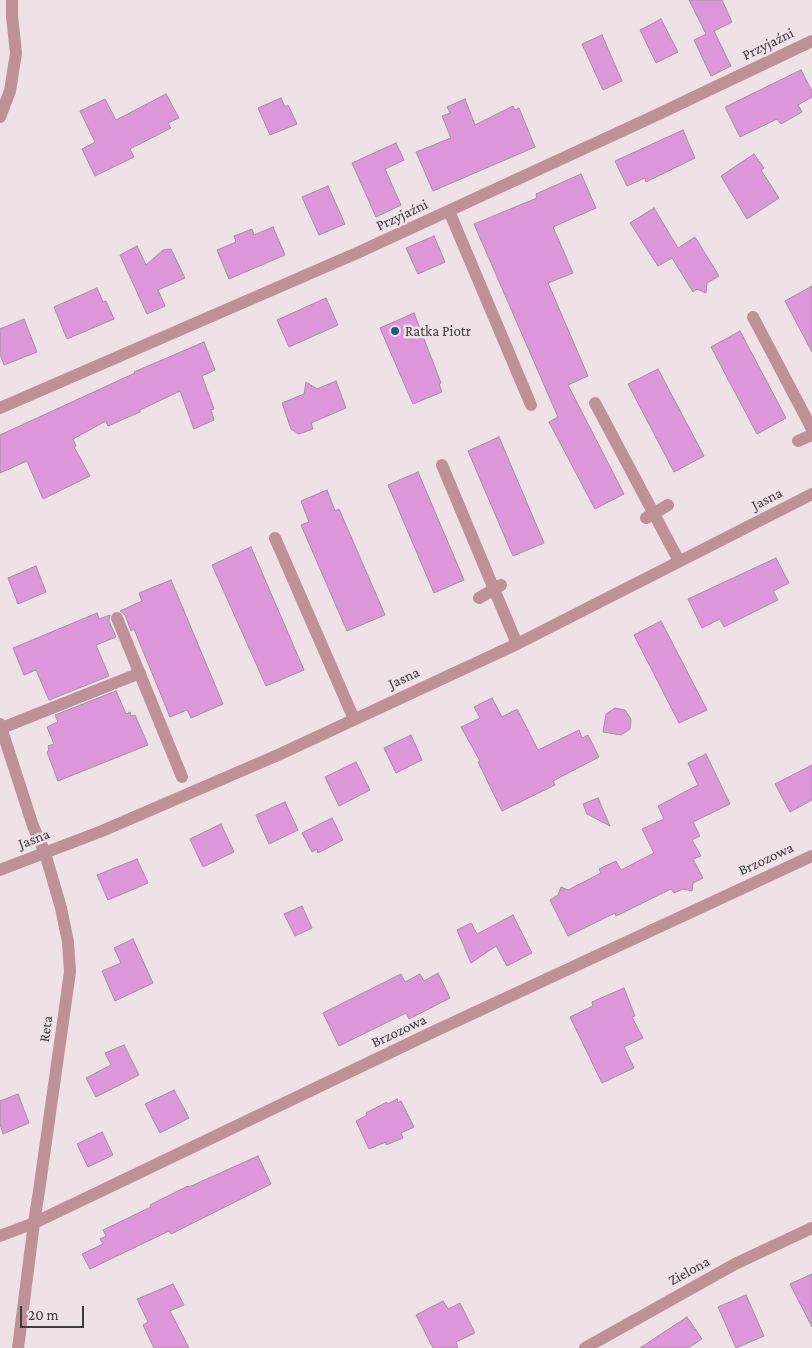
<!DOCTYPE html>
<html>
<head>
<meta charset="utf-8">
<style>
  body { margin:0 }
  #map { position:relative; width:812px; height:1348px; overflow:hidden; background:#eee2e7; font-family:"Crimson Pro",serif }
  canvas { display:block }
  .scale { position:absolute; left:20px; top:1306px; width:64px; height:22px; box-sizing:border-box; border:2px solid #3f3a3d; border-top:0; padding-left:6px; font-size:15px; line-height:18px; white-space:nowrap; color:#3f3a3d; -webkit-text-stroke:4px #eee2e7; paint-order:stroke }
</style>
</head>
<body>
<div id="map">
<canvas width="812" height="1348"></canvas>
<div class="scale">20 m</div>
</div>
<script>
const ctx = document.querySelector('canvas').getContext('2d');
ctx.lineJoin = 'round';
function paint(path, color) {
  ctx.fillStyle = color;
  ctx.fill(path, 'evenodd');
}
function toPath(rows) {
  const path = new Path2D();
  for (const r of rows) {
    path.moveTo(r[0], r[1]);
    for (let i = 2; i < r.length; i += 2) path.lineTo(r[i], r[i + 1]);
  }
  return path;
}
function trace(path, color, width, dash) {
  ctx.strokeStyle = color;
  ctx.lineWidth = width;
  ctx.lineCap = dash ? 'butt' : 'round';
  ctx.setLineDash(dash || []);
  ctx.stroke(path);
}
function label(font, color, halo, rows, align = 'center') {
  ctx.font = font + ' "Crimson Pro",serif';
  ctx.lineWidth = 5;
  ctx.setLineDash([]);
  ctx.textBaseline = 'middle';
  ctx.strokeStyle = halo;
  ctx.fillStyle = color;
  for (const [text, x, y, turn = 0] of rows) {
    ctx.save();
    ctx.translate(x, y);
    ctx.rotate((+turn || 0) * Math.PI / 180);
    ctx.textAlign = isNaN(turn) ? turn : align;
    if (halo) ctx.strokeText(text, 0, 0);
    ctx.fillText(text, 0, 0);
    ctx.restore();
  }
}
const building = toPath([
  [689,0,722,0,732,22,714,31,731,66,711,76,694,40,706,34,689,0],
  [661,19,678,52,656,63,640,30,661,19],
  [602,35,622,81,603,90,582,44,602,35],
  [801,70,812,91,812,97,798,105,802,112,781,124,777,119,740,137,725,107,801,70],
  [166,94,179,118,168,123,171,128,130,149,134,157,95,176,82,149,95,142,80,111,105,99,116,120,166,94],
  [281,98,285,107,288,105,297,124,270,135,258,108,281,98],
  [465,99,475,125,513,106,515,110,519,108,535,147,433,191,416,152,451,138,442,116,450,113,447,107,465,99],
  [683,130,695,158,646,182,645,178,627,186,615,161,683,130],
  [396,143,404,160,385,169,401,205,376,217,352,163,396,143],
  [754,154,764,168,761,170,779,198,747,219,721,176,754,154],
  [581,174,596,208,553,227,573,273,548,283,588,376,568,385,624,494,595,509,549,422,558,417,474,224,537,198,536,194,581,174],
  [328,186,345,224,319,235,302,197,328,186],
  [654,208,678,248,695,237,719,276,707,283,706,293,697,289,693,292,672,258,658,266,630,223,654,208],
  [273,227,285,255,229,279,217,250,236,242,234,236,242,233,252,229,254,235,273,227],
  [434,236,445,262,418,274,406,248,434,236],
  [137,246,146,265,163,250,171,249,185,278,158,290,165,306,147,314,120,255,137,246],
  [812,286,812,352,785,301,812,286],
  [97,288,103,302,106,301,114,319,67,339,54,307,97,288],
  [326,298,338,325,289,347,277,320,326,298],
  [414,313,441,383,439,384,442,392,413,404,380,328,414,313],
  [24,319,37,352,4,365,0,354,0,329,24,319],
  [740,331,786,418,757,434,711,347,740,331],
  [204,342,215,370,202,376,214,409,211,410,214,420,194,429,180,391,140,410,140,412,108,426,106,421,73,439,76,446,74,447,90,476,43,499,27,461,0,473,0,435,135,373,134,372,204,342],
  [658,369,704,456,674,472,628,384,658,369],
  [336,381,346,408,311,423,313,429,299,434,291,429,282,403,304,394,306,382,317,389,336,381],
  [499,437,544,543,513,556,468,451,499,437],
  [418,472,464,580,434,593,388,485,418,472],
  [327,490,335,511,339,509,385,615,347,631,301,525,309,522,301,501,327,490],
  [251,547,304,670,266,686,212,565,251,547],
  [776,558,789,583,773,591,778,600,724,627,720,619,702,628,688,599,776,558],
  [36,566,46,592,18,604,8,578,36,566],
  [171,580,223,704,191,718,187,710,170,717,134,629,131,631,125,615,120,611,142,601,139,593,171,580],
  [97,613,99,619,110,615,109,621,116,637,96,645,109,676,49,700,36,670,24,675,13,648,97,613],
  [661,621,707,710,679,723,634,635,661,621],
  [116,691,126,714,130,712,131,716,135,715,148,745,58,781,47,752,49,751,48,746,54,744,47,727,58,722,55,715,116,691],
  [492,698,502,717,517,709,538,750,579,730,582,738,588,735,599,757,553,781,555,785,502,811,478,762,480,761,461,727,480,718,474,707,492,698],
  [615,708,625,710,631,719,630,729,621,735,603,732,606,714,615,708],
  [411,735,422,760,396,773,384,748,411,735],
  [706,754,730,804,693,822,700,836,692,840,701,856,693,859,703,878,693,883,692,891,683,889,674,893,671,889,616,916,615,913,568,936,550,900,558,895,561,887,568,890,601,873,599,869,616,861,621,870,654,853,642,829,664,819,658,806,698,785,688,763,706,754],
  [356,762,370,790,339,806,325,777,356,762],
  [812,765,812,800,790,812,775,784,812,765],
  [598,798,610,826,587,814,583,804,598,798],
  [285,802,298,830,269,844,256,815,285,802],
  [332,818,343,840,318,853,317,849,312,852,302,833,332,818],
  [221,824,234,852,203,867,190,839,221,824],
  [137,859,148,883,108,900,97,875,137,859],
  [302,906,312,928,295,936,284,914,302,906],
  [513,915,532,953,507,966,496,946,471,963,457,930,471,923,477,934,513,915],
  [133,939,153,983,115,1001,102,971,121,963,114,948,133,939],
  [438,973,450,998,409,1019,406,1013,339,1046,323,1013,401,974,405,982,420,974,424,981,438,973],
  [624,988,635,1016,632,1017,643,1038,624,1047,634,1068,602,1083,570,1017,593,1006,592,1002,624,988],
  [124,1045,139,1075,96,1097,86,1078,111,1065,105,1053,124,1045],
  [174,1090,189,1118,160,1133,145,1104,174,1090],
  [18,1094,29,1123,3,1134,0,1124,0,1101,18,1094],
  [397,1099,398,1103,401,1101,414,1127,401,1133,403,1138,386,1145,386,1142,369,1149,356,1121,367,1115,366,1113,387,1102,388,1104,397,1099],
  [102,1132,113,1155,88,1167,77,1144,102,1132],
  [258,1156,271,1184,171,1234,169,1231,90,1269,82,1254,103,1244,100,1239,106,1236,103,1230,151,1207,150,1205,188,1186,189,1187,258,1156],
  [812,1274,812,1327,790,1284,812,1274],
  [173,1284,184,1305,170,1311,189,1348,154,1348,143,1325,148,1322,137,1299,173,1284],
  [746,1295,764,1336,736,1348,718,1307,746,1295],
  [443,1301,448,1309,460,1303,475,1333,456,1342,458,1348,433,1348,416,1315,443,1301],
  [687,1317,702,1339,688,1348,640,1348,687,1317]
]);
const minor = toPath([
  [0,117,10,91,16,53,12,16,12,0],
  [449,211,531,405],
  [753,317,812,429],
  [595,403,679,561],
  [0,408,357,253,648,119,812,41],
  [798,441,812,435],
  [442,465,517,644],
  [646,518,668,505],
  [275,538,354,719],
  [479,598,501,585],
  [117,618,182,777],
  [0,724,33,826,45,853,61,908,68,942,70,972,39,1191,34,1223,18,1348],
  [2,728,140,673],
  [0,870,102,831,278,755,517,644,812,494],
  [0,1236,34,1223,435,1031,812,856],
  [585,1348,735,1264,812,1228]
]);
const markers = [
  [395,331,5,"#1f5990"]
];
const streetNames = [
  ["Przyjaźni",768,44,-26],
  ["Przyjaźni",402,215,-25],
  ["Jasna",767,499,-27],
  ["Jasna",404,678,-25],
  ["Jasna",34,839,-21],
  ["Brzozowa",766,859,-25],
  ["Reta",46,1029,-82],
  ["Brzozowa",399,1031,-25],
  ["Zielona",689,1271,-29]
];
const poiNames = [
  ["Ratka Piotr",405,331]
];
paint(building, '#de96da');
trace(building, '#9c939b', 1);
trace(minor, '#be9198', 12);
for (const [x, y, r, color] of markers) {
  const dot = new Path2D();
  dot.arc(x, y, r, 0, 2 * Math.PI);
  ctx.fillStyle = color;
  ctx.fill(dot);
  trace(dot, '#eee2e7', 2);
}
label('15px', '#3f3a3d', '#eee2e7', streetNames);
label('15px', '#3f3a3d', '#eee2e7', poiNames, 'left');
</script>
</body>
</html>
